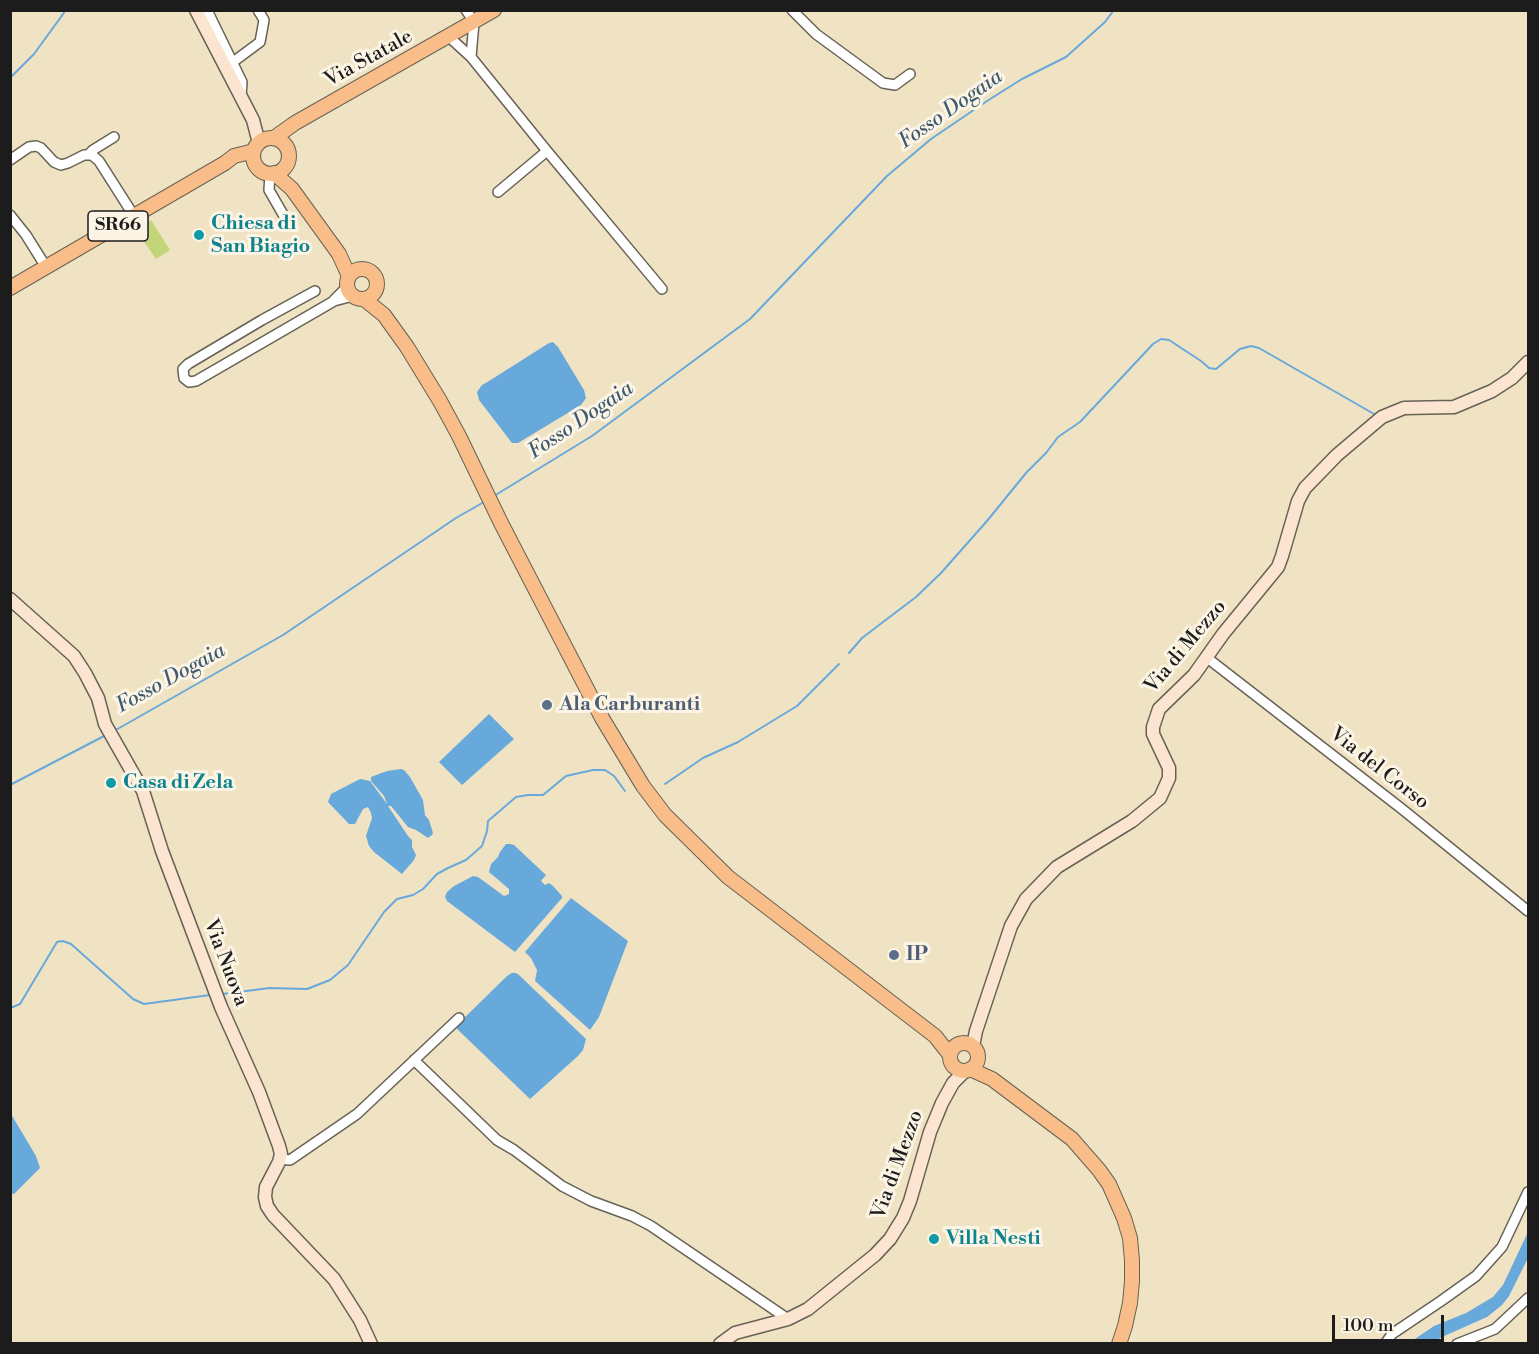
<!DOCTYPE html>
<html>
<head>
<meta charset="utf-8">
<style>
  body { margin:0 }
  #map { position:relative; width:1539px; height:1354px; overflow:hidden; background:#f0e3c3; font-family:"Libre Bodoni",serif }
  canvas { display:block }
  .frame { position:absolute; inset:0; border:12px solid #1c1c1c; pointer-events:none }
  .scale { position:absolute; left:1332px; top:1315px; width:112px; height:27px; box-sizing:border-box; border:3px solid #1c1c1c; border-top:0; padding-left:8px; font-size:18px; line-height:21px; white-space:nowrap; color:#1c1c1c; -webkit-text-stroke:4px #fcf5e5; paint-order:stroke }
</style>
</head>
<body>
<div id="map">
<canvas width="1539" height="1354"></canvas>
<div class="frame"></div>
<div class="scale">100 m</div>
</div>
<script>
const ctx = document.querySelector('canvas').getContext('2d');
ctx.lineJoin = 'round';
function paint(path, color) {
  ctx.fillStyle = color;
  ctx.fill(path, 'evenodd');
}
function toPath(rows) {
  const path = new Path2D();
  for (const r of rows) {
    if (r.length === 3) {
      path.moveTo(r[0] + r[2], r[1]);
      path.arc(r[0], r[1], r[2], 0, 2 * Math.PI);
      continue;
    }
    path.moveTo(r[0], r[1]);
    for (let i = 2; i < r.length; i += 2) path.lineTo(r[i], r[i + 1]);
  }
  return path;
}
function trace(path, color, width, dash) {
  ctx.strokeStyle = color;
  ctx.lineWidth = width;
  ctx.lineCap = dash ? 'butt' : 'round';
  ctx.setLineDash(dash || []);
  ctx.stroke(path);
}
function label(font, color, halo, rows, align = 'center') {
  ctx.font = font + ' "Libre Bodoni",serif';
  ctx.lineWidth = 6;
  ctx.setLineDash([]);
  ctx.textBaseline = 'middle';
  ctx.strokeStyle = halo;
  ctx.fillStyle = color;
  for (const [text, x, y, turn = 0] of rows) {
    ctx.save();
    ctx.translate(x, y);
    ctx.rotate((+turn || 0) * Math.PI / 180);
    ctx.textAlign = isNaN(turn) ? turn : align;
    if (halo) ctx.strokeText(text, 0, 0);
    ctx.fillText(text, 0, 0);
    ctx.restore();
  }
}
const green = toPath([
  [151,220,170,250,156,259,136,230]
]);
const water = toPath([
  [553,342,558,347,584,390,586,398,581,405,518,443,512,443,479,400,477,392,482,385,489,381,549,343],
  [489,714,514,739,462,785,439,762],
  [401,769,404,770,410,777,423,800,425,815,429,820,433,833,432,835,428,838,416,830,408,827,391,806,388,806,408,836,412,840,412,847,416,855,414,860,402,874,374,852,369,846,366,836,372,818,371,813,368,807,363,809,355,824,349,824,328,802,331,794,358,780,361,779,370,781,387,804,384,796,371,781,371,777,387,771],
  [506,844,510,844,514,845,546,875,541,881,545,885,549,883,553,886,562,896,562,898,515,952,447,901,445,897,447,892,454,886,473,876,478,877,504,896,509,894,509,889,489,872,491,864,498,857,500,852],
  [571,898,628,941,599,1017,590,1030,535,981,537,970,531,958,525,952],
  [512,973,516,973,519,975,586,1039,583,1050,578,1056,530,1099,455,1027,507,976],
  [11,1114,36,1156,40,1168,14,1194,10,1193],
  [1528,1232,1528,1258,1509,1296,1502,1305,1487,1317,1442,1337,1432,1343,1409,1343,1434,1326,1466,1313,1493,1297,1503,1285]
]);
const stream = toPath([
  [10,78,34,54,66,10],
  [494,496,592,436,750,319,887,176,931,139,987,101,1022,79,1066,57,1105,22,1114,10],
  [849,653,862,638,916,597,941,573,987,521,1026,473,1046,453,1058,437,1080,422,1153,344,1161,339,1169,340,1201,361,1209,368,1216,369,1240,349,1251,346,1259,348,1374,414],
  [114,731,283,635,456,518,484,502],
  [665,784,703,758,738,742,797,706,839,664],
  [10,785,106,735],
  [222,994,270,988,307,989,330,980,348,965,384,912,397,899,413,895,423,889,437,874,448,868,466,860,482,846,487,831,488,821,516,797,528,795,543,795,566,776,593,770,605,770,614,776,625,791],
  [10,1006,13,1007,20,1004,57,942,63,941,71,944,133,999,144,1004,210,995]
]);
const street = toPath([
  [207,10,242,82,241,96],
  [466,10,474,22,471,57],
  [792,10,816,34,883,83,895,85,910,74],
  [448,36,471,57,547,151,662,289],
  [233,62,260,42,264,20,258,10],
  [89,154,93,150,114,137],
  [10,160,29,147,36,146,41,148,54,162,61,165,68,163,84,155,92,155,99,161,134,216],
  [270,174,269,190,288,223],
  [498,192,547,151],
  [10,215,26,235,46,267],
  [315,291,262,320,188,364,183,369,184,378,189,382,196,381,334,301,353,296],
  [334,300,347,287],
  [1206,657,1402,809,1528,911],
  [414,1060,497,1140,514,1150,562,1186,591,1201,632,1216,651,1226,788,1319],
  [280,1159,290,1160,357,1114,459,1018],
  [1385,1344,1392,1334,1441,1301,1476,1276,1502,1247,1528,1192],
  [1457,1344,1495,1329,1528,1298]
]);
const secondary = toPath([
  [196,10,253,120,259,143],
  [10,599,74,656,85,673,98,698,105,724,143,791,162,851,221,1007,259,1092,279,1146,281,1154,279,1162,266,1187,265,1197,267,1206,273,1215,334,1279,360,1320,371,1344],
  [973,1046,976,1031,1011,926,1026,899,1057,867,1132,821,1160,798,1169,778,1169,768,1153,734,1153,727,1159,709,1194,675,1223,634,1278,567,1282,556,1298,501,1305,488,1337,455,1382,417,1404,408,1454,407,1492,391,1512,378,1528,362],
  [720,1344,735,1333,788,1319,808,1309,875,1255,890,1239,903,1218,910,1201,930,1132,942,1103,953,1083,965,1071]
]);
const primary = toPath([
  [274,138,295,123,494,10],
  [271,156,18],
  [274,173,292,189,339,254,349,276],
  [362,284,15],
  [10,288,225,163,234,156,254,151],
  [364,299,384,315,407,347,440,401,459,436,501,523,602,718,643,786,665,815,728,877,935,1036,950,1055],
  [964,1057,14],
  [970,1069,992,1079,1072,1139,1099,1170,1109,1184,1124,1218,1130,1238,1132,1260,1132,1281,1130,1303,1125,1326,1119,1344]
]);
const markers = [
  [199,235,6,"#0f9aa8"],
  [547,705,6,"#5c6f8a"],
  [111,783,6,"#0f9aa8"],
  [894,955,6,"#5c6f8a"],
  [934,1239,6,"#0f9aa8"]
];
const shields = [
  [118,226,60]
];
const shieldNames = [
  ["SR66",118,226]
];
const streetNames = [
  ["Via Statale",369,59,-29],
  ["Via di Mezzo",1186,647,-50],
  ["Via del Corso",1379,769,38],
  ["Via Nuova",225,963,69],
  ["Via di Mezzo",898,1165,-70]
];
const cultureNames = [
  ["Chiesa di",211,224],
  ["San Biagio",211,247],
  ["Casa di Zela",123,783],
  ["Villa Nesti",946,1239]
];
const serviceNames = [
  ["Ala Carburanti",559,705],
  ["IP",906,955]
];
const waterNames = [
  ["Fosso Dogaia",951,110,-35],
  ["Fosso Dogaia",581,421,-34],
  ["Fosso Dogaia",171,679,-29]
];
paint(green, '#c2d579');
paint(water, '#68a9dc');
trace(stream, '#68a9dc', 2);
trace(street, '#666256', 12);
trace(secondary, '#666256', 15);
trace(primary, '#666256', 16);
trace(street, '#fff', 9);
trace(secondary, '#fce5d0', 12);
trace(primary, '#f8bd89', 14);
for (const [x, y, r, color] of markers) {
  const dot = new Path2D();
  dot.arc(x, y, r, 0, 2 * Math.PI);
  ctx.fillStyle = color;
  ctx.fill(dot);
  trace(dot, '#fcf5e5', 2);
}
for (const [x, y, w] of shields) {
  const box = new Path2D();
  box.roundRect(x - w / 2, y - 15, w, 30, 4.5);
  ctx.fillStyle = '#fcf5e5';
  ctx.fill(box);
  trace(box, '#1c1c1c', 1.5);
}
label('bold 18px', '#1c1c1c', null, shieldNames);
label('20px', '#1c1c1c', '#fcf5e5', streetNames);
label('bold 20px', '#0d838f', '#fcf5e5', cultureNames, 'left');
label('bold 20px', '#4e5e75', '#fcf5e5', serviceNames, 'left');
label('italic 21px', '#3e5b72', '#fcf5e5', waterNames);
</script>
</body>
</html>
